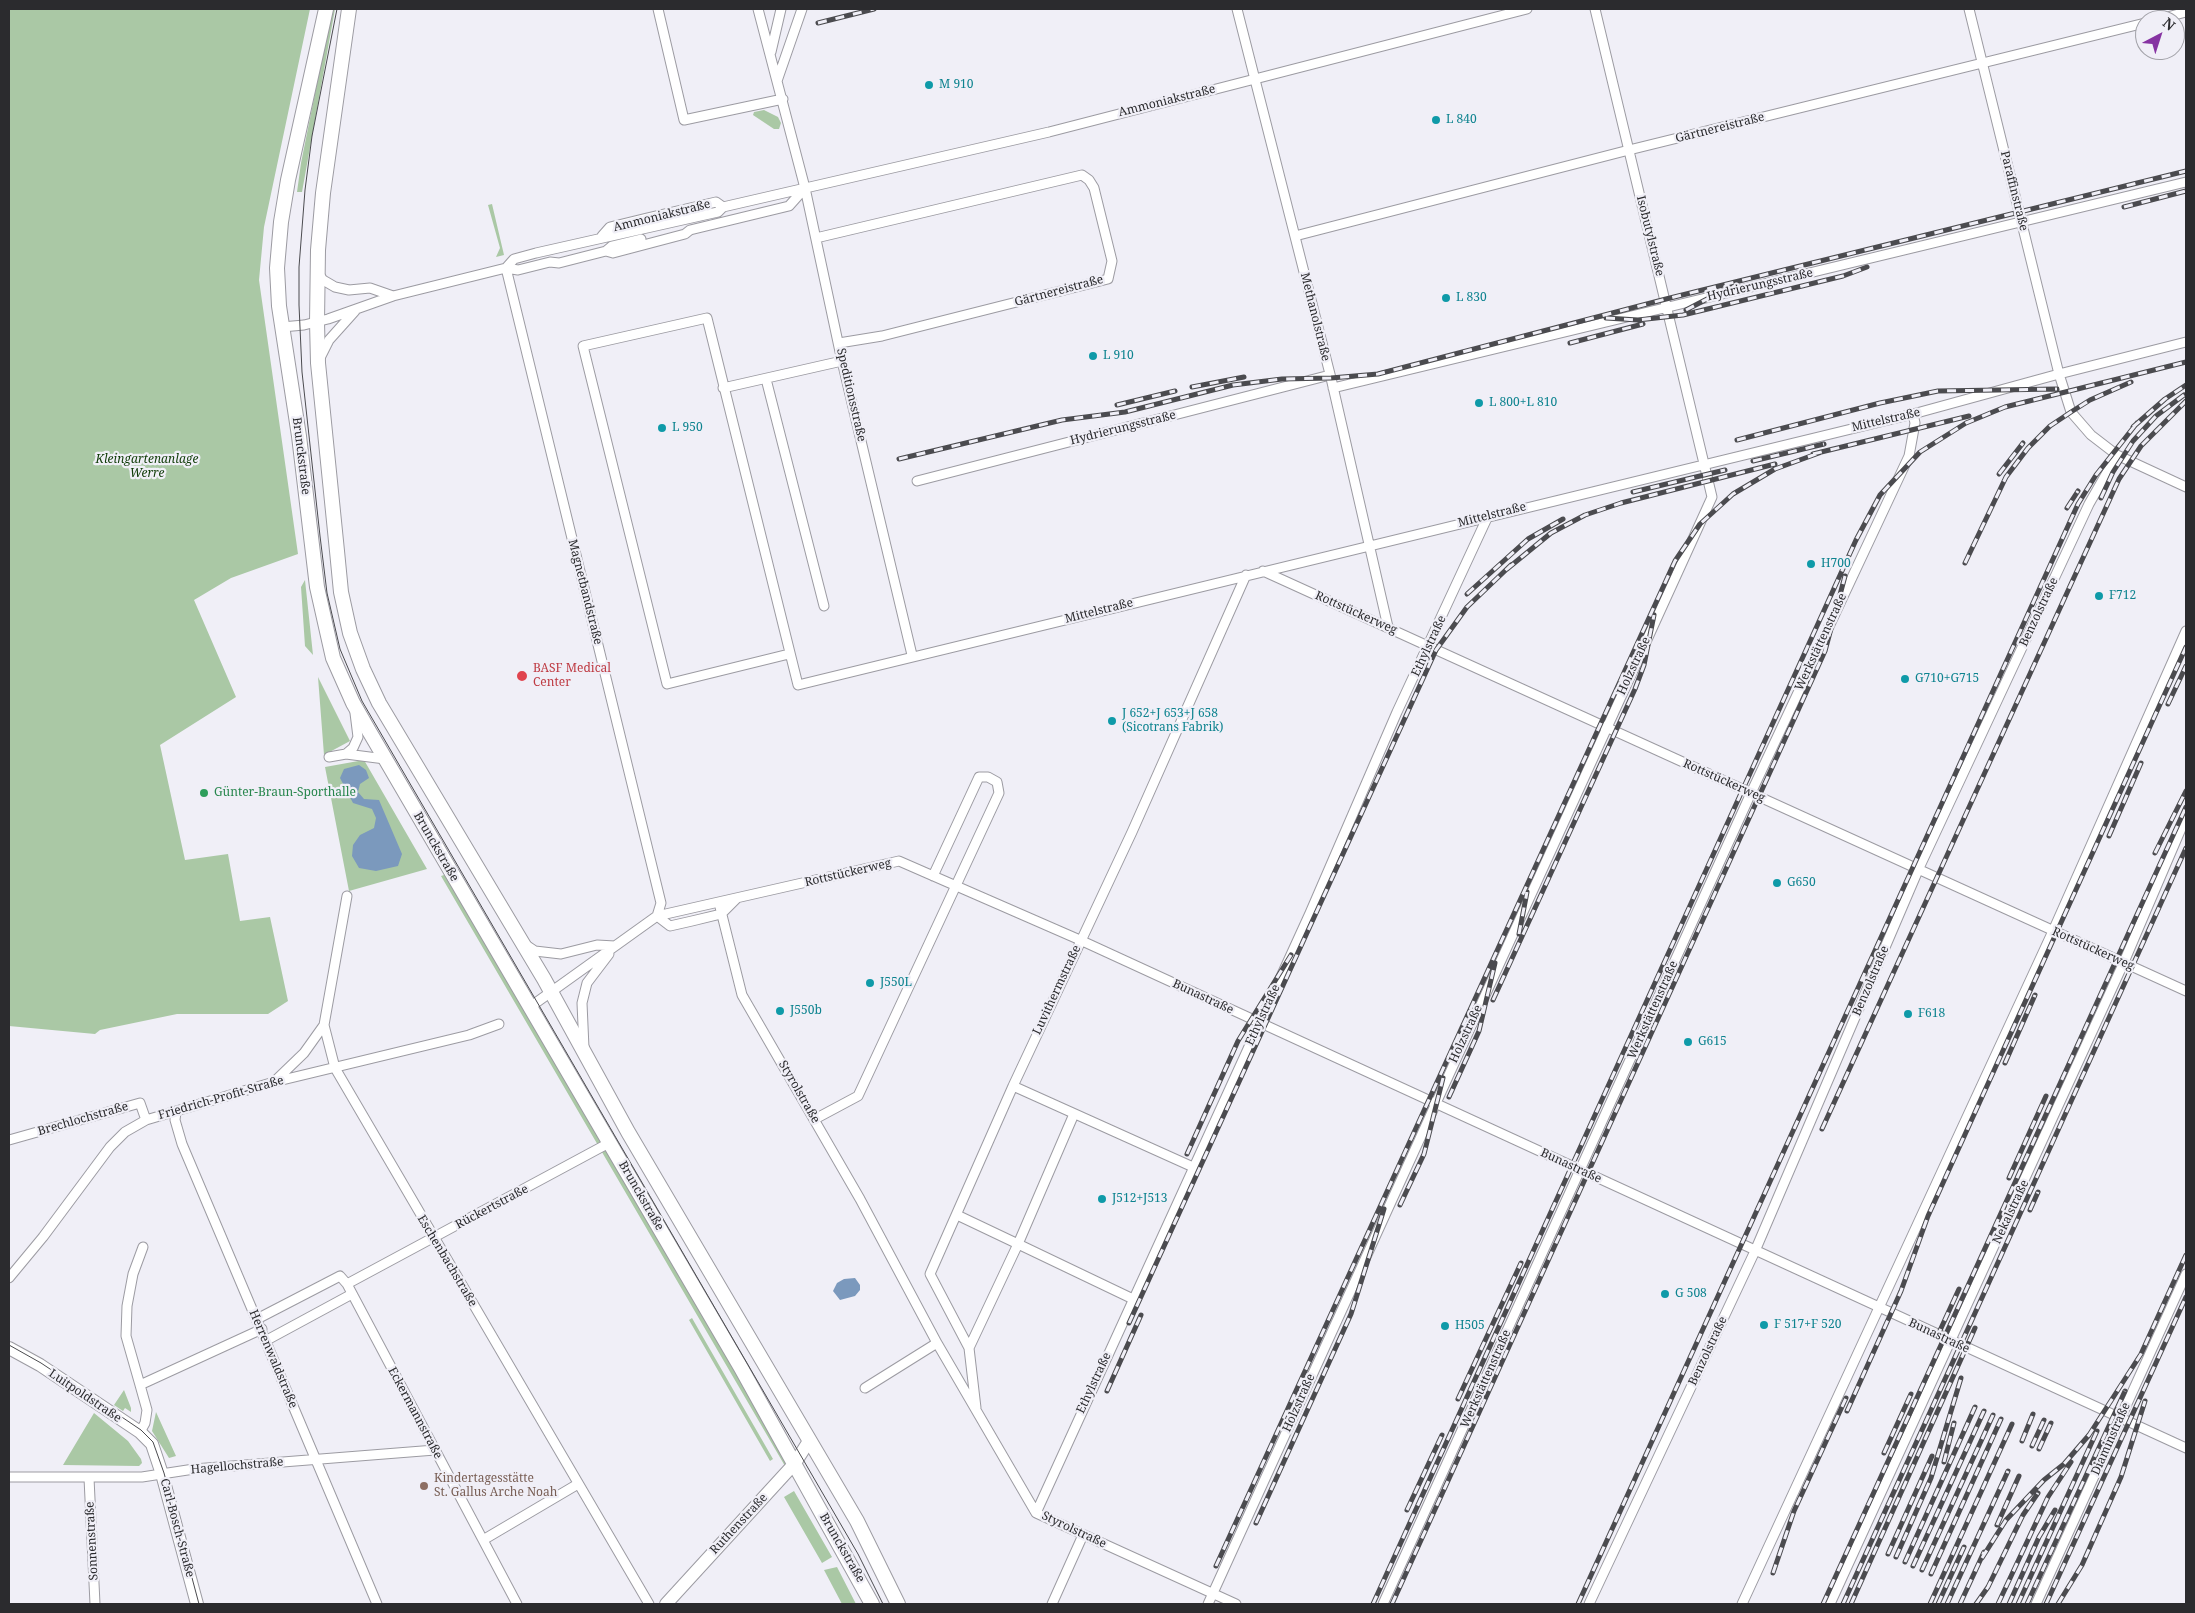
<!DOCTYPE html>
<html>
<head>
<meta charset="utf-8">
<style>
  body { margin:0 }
  #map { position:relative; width:2195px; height:1613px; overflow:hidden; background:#f0eff7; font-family:"Noto Serif",serif }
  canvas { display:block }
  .frame { position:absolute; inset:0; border:10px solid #2b2b2e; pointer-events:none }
  .north { position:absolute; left:2135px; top:10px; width:50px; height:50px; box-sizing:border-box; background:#f0eff7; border:1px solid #a1a1a7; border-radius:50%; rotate:40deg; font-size:14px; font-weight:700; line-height:20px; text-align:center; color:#2b2b2e }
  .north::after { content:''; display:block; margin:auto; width:18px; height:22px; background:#8633a2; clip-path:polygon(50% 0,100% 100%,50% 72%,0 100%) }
</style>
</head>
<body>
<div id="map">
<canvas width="2195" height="1613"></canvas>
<div class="frame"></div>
<div class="north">N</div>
</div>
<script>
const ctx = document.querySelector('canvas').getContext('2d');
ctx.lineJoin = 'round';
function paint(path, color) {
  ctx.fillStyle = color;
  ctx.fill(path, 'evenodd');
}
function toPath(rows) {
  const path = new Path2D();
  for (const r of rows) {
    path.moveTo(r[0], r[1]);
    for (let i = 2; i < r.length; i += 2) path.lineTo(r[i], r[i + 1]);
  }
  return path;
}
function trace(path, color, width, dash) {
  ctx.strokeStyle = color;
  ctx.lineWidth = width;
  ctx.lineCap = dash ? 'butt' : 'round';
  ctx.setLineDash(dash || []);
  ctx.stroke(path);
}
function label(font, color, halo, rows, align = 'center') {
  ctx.font = font + ' "Noto Serif",serif';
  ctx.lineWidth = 4.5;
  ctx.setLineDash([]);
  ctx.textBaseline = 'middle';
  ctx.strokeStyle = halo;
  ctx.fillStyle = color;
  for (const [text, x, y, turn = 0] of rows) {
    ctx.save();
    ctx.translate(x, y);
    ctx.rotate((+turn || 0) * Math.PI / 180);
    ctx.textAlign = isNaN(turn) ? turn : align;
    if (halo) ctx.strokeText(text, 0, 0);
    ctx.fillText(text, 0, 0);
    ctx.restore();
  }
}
const green = toPath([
  [9,9,310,9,264,227,259,280,298,554,231,578,194,600,236,697,160,745,185,860,228,854,240,921,270,917,288,1001,268,1014,177,1014,100,1030,95,1034,9,1026],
  [332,9,335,9,302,192,297,192,301,163],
  [764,110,778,117,781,123,779,129,774,129,753,115,754,112],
  [492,204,504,255,496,257,500,248,488,205],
  [305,580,313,655,305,646,301,587],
  [318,677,350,741,324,755],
  [364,760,427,869,349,891,325,767],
  [447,874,787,1460,785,1466,441,876],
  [692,1318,773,1459,770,1461,689,1320],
  [124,1390,131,1408,131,1412,125,1408,123,1411,114,1405],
  [156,1412,176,1456,169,1458,152,1431],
  [94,1413,128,1441,141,1459,142,1463,139,1466,63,1465],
  [794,1491,832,1557,822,1563,784,1497],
  [837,1567,856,1604,842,1604,824,1570]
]);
const water = toPath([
  [359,765,366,770,369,778,360,784,358,792,364,799,379,800,402,854,398,866,376,871,359,868,352,856,353,845,360,835,374,828,376,818,372,809,353,803,340,778,344,769],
  [855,1278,860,1285,860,1290,855,1296,840,1300,833,1291,837,1283,844,1279]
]);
const street = toPath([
  [658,9,684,120,783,99],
  [758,9,805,188,842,361,912,655],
  [1237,9,1331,378,1388,627],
  [1969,9,2059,374,2071,412,2091,435,2117,455,2186,487],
  [2156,20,2186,12],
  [771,52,781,9],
  [777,81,802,9],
  [602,236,610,227,647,218,716,202,723,207],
  [1295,236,1629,150,2145,23],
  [816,238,1082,175,1089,180,1094,188,1112,261,1108,279,882,336,839,343],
  [606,251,612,246,641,239],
  [506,268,514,259,536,253,718,212,723,207,1049,132,1527,9],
  [506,268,661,903,657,916],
  [318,273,323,280,335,287,349,290,370,288,393,296],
  [282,327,304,325,328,319,393,296,506,268,518,270,550,262,559,263,606,251,613,253,685,234,690,230,789,206,805,188],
  [320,358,329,340,355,311],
  [766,379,824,606],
  [723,388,842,361],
  [1333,388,2186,182],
  [917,481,1330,375],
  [1263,571,2186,991],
  [789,654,667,684,583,346,707,318,798,685,1913,414,2059,374,2186,342],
  [346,754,353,748,358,737,355,713],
  [329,757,346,754,385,759],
  [347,896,324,1025,335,1068,649,1604],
  [719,903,742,995,860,1199,937,1343,865,1388],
  [657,916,670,926,692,921,721,914,737,898],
  [526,945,535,951,561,954,597,945,615,946],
  [530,1007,657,916,899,861,1080,940,2186,1448],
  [584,1048,582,1003,587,983,609,954],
  [276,1080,304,1053,324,1025],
  [1013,1086,1193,1167],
  [176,1112,175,1120,182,1144,377,1604],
  [815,1119,858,1096,999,793,997,782,988,777,979,777,933,876],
  [9,1140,140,1103,146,1120],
  [957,1215,1018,1244,1074,1114],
  [9,1278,43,1237,110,1147,125,1132,146,1120,274,1082,469,1035,499,1024],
  [347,1284,609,1143],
  [257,1319,340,1276,347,1284,517,1604],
  [267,1340,352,1294],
  [937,1343,1036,1513,1236,1604],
  [969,1348,1018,1244,1133,1299],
  [140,1385,126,1336,127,1306,133,1274,143,1247],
  [976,1408,969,1348,930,1274,1013,1086,1132,832,1246,575],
  [140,1432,145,1423,147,1410,140,1385,262,1329],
  [9,1477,142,1477,194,1469,435,1450],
  [89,1478,95,1604],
  [1036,1513,1310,913,1397,712,1488,516],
  [483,1540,578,1484],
  [1052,1604,1083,1535],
  [1208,1604,1712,497,1595,9],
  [1383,1604,1751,793,1909,456,1915,423,1913,414],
  [1589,1604,1755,1251,1919,868,2089,504,2117,455],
  [1742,1604,2053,931,2186,631],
  [1830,1604,2124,962,2186,817],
  [2036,1604,2186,1274]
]);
const secondary = toPath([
  [9,1348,40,1365,140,1432,152,1444,162,1474,197,1604],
  [666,1604,795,1463,809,1441]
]);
const primary = toPath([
  [326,9,288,180,281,222,277,268,279,306,299,436,317,587,333,658,353,703,369,731,741,1368,872,1604],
  [349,9,323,193,318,250,317,322,318,363,337,551,341,592,350,633,363,669,379,703,544,979,628,1132,857,1521,898,1604]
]);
const tram = toPath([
  [337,9,312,136,305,190,299,267,299,305,302,372,320,536,327,593,340,649,362,701,858,1554,883,1604],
  [9,1345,41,1363,101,1403,141,1430,153,1442,164,1473,199,1604]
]);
const rail = toPath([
  [818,23,874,9],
  [2124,207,2186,191],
  [1686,310,1730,287],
  [1606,318,1638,320,1683,315,1843,276,1867,267],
  [1570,343,1643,324],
  [1192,387,1244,377],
  [1117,405,1175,391],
  [2133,427,2165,399,2186,385],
  [1737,440,1880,403,1938,391,2057,389],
  [1813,454,1969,416],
  [899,459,1062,420,1125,412,1233,385,1282,379,1331,378,1378,374,1666,299,2186,171],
  [1753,461,1824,444],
  [1999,474,2023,443],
  [1633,492,1725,470],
  [2101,498,2113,472,2133,441,2156,416,2184,395],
  [2067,508,2078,491],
  [1965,563,2006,477,2028,448,2050,426,2071,412,2090,400,2131,382],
  [1507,569,1551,533,1585,515,1621,503,1775,464],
  [1467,594,1528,539,1563,519],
  [2168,704,2186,666],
  [2109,836,2141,763],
  [2155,853,2186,791],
  [1519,934,1527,892],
  [1493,1000,1635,689,1644,665,1654,615],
  [2005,1063,2035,995],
  [1449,1097,1479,1031,1495,963],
  [1822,1129,2119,479,2141,446,2186,401],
  [1187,1154,1238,1041,1291,955],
  [2009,1178,2046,1096],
  [1400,1205,1424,1154,1443,1078],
  [2030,1210,2038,1192],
  [1129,1323,1436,650,1467,607,1511,565],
  [1937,1337,1959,1289],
  [1107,1391,1141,1315],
  [1458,1399,1521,1263],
  [1847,1411,1901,1291,1928,1216,2186,647],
  [2022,1441,2033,1414],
  [2032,1446,2044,1420],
  [2039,1449,2051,1423],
  [1884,1453,1911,1394],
  [1944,1462,1954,1423],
  [1407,1510,1442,1435],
  [1256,1523,1351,1314,1384,1209],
  [1997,1525,2019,1476],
  [1888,1554,1932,1456],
  [1896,1557,1931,1478,1961,1378],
  [1982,1558,2006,1520,2044,1480,2064,1464,2089,1435,2141,1354,2186,1255],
  [1905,1562,1975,1407],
  [1216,1566,1675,561,1700,524,1733,494,1775,469,1819,453],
  [1913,1566,1984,1411],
  [1922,1570,1993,1415],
  [1773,1573,1794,1511,1846,1398],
  [1931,1574,2001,1419],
  [1373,1604,1856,540,1880,495,1920,452,1966,423,2005,407,2186,362],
  [1392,1604,1825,651,1845,576],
  [1578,1604,2078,504,2096,475,2137,423],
  [1823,1604,2186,807],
  [1843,1604,2186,848],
  [1851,1604,1975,1328],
  [1930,1604,2012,1424],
  [1938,1604,1964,1547],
  [1947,1604,2008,1471],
  [1960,1604,1984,1552],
  [1976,1604,1988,1587,2023,1515,2038,1493],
  [1998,1604,2048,1497,2071,1462],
  [2009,1604,2039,1537,2055,1510],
  [2018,1604,2097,1431],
  [2027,1604,2125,1391],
  [2046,1604,2186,1297],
  [2058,1604,2082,1565,2121,1477,2145,1401]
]);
const markers = [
  [929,85,5,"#0f9aa8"],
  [1436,120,5,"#0f9aa8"],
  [1446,298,5,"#0f9aa8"],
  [1093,356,5,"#0f9aa8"],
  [1479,403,5,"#0f9aa8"],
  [662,428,5,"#0f9aa8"],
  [1811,564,5,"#0f9aa8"],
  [2099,596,5,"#0f9aa8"],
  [522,676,6,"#e0444e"],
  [1905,679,5,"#0f9aa8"],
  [1112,721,5,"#0f9aa8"],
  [204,793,5,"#2e9e5b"],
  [1777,883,5,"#0f9aa8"],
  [870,983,5,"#0f9aa8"],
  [780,1011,5,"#0f9aa8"],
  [1908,1014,5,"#0f9aa8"],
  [1688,1042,5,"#0f9aa8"],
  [1102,1199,5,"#0f9aa8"],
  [1665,1294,5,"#0f9aa8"],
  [1764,1325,5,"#0f9aa8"],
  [1445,1326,5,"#0f9aa8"],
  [424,1486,5,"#8d6e63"]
];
const cultureNames = [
  ["M 910",939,85],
  ["L 840",1446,120],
  ["L 830",1456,298],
  ["L 910",1103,356],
  ["L 800+L 810",1489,403],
  ["L 950",672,428],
  ["H700",1821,564],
  ["F712",2109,596],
  ["G710+G715",1915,679],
  ["J 652+J 653+J 658",1122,714],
  ["(Sicotrans Fabrik)",1122,728],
  ["G650",1787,883],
  ["J550L",880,983],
  ["J550b",790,1011],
  ["F618",1918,1014],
  ["G615",1698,1042],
  ["J512+J513",1112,1199],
  ["G 508",1675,1294],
  ["F 517+F 520",1774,1325],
  ["H505",1455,1326]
];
const streetNames = [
  ["Ammoniakstraße",1167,101,-14],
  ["Gärtnereistraße",1720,128,-14],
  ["Paraffinstraße",2014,191,76],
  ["Ammoniakstraße",662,216,-14],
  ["Isobutylstraße",1650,236,76],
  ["Hydrierungsstraße",1760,285,-13],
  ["Gärtnereistraße",1059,291,-15],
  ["Methanolstraße",1315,317,76],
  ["Speditionsstraße",851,395,77],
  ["Mittelstraße",1886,420,-13],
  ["Hydrierungsstraße",1123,428,-14],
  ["Brunckstraße",301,456,83],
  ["Mittelstraße",1492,515,-14],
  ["Magnetbandstraße",585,592,76],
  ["Mittelstraße",1099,611,-14],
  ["Benzolstraße",2039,612,-65],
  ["Rottstückerweg",1356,613,24],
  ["Werkstättenstraße",1821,642,-65],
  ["Ethylstraße",1429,646,-65],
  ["Holzstraße",1634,666,-65],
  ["Rottstückerweg",1724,781,24],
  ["Brunckstraße",436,847,60],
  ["Rottstückerweg",848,873,-13],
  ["Rottstückerweg",2093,949,24],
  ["Benzolstraße",1871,981,-67],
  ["Luvithermstraße",1057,990,-65],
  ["Bunastraße",1203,997,25],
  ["Werkstättenstraße",1653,1010,-66],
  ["Ethylstraße",1263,1015,-65],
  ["Holzstraße",1466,1034,-65],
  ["Styrolstraße",799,1092,60],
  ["Friedrich-Profit-Straße",221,1098,-16],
  ["Brechlochstraße",83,1119,-16],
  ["Bunastraße",1571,1166,25],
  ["Brunckstraße",641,1196,60],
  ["Rückertstraße",492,1207,-28],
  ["Nekalstraße",2011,1212,-65],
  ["Eschenbachstraße",447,1261,59],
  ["Bunastraße",1939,1336,25],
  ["Benzolstraße",1708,1351,-65],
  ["Herrenwaldstraße",273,1359,67],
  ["Werkstättenstraße",1486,1379,-66],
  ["Ethylstraße",1094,1383,-65],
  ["Luitpoldstraße",85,1396,34],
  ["Holzstraße",1299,1403,-66],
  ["Eckermannstraße",415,1413,62],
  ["Diaminstraße",2111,1439,-66],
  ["Hagellochstraße",237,1466,-5],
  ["Ruthenstraße",739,1524,-47],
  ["Carl-Bosch-Straße",177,1528,75],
  ["Styrolstraße",1074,1530,25],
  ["Sonnenstraße",92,1541,-93],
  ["Brunckstraße",842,1548,60]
];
const parkNames = [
  ["Kleingartenanlage",147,460],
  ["Werre",147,474]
];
const healthNames = [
  ["BASF Medical",533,669],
  ["Center",533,683]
];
const leisureNames = [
  ["Günter-Braun-Sporthalle",214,793]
];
const educationNames = [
  ["Kindertagesstätte",434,1479],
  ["St. Gallus Arche Noah",434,1493]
];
paint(green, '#aac8a5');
paint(water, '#7b99bd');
trace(street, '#9c9ba2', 11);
trace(secondary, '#9c9ba2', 14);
trace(primary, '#9c9ba2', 16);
trace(street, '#fff', 9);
trace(secondary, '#fff', 12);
trace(primary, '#fff', 14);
trace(tram, '#4b4b4f', 1);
trace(rail, '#4b4b4f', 5);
trace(rail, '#f0eff7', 3, [9]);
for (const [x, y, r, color] of markers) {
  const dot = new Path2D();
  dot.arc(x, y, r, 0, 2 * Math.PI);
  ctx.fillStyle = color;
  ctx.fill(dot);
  trace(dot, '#f0eff7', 2);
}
label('12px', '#0d838f', '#f0eff7', cultureNames, 'left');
label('12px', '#2b2b2e', '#f0eff7', streetNames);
label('italic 12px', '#0e3b06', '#f0eff7', parkNames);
label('12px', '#be3a42', '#f0eff7', healthNames, 'left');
label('12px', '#27864d', '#f0eff7', leisureNames, 'left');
label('12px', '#785e54', '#f0eff7', educationNames, 'left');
</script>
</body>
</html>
